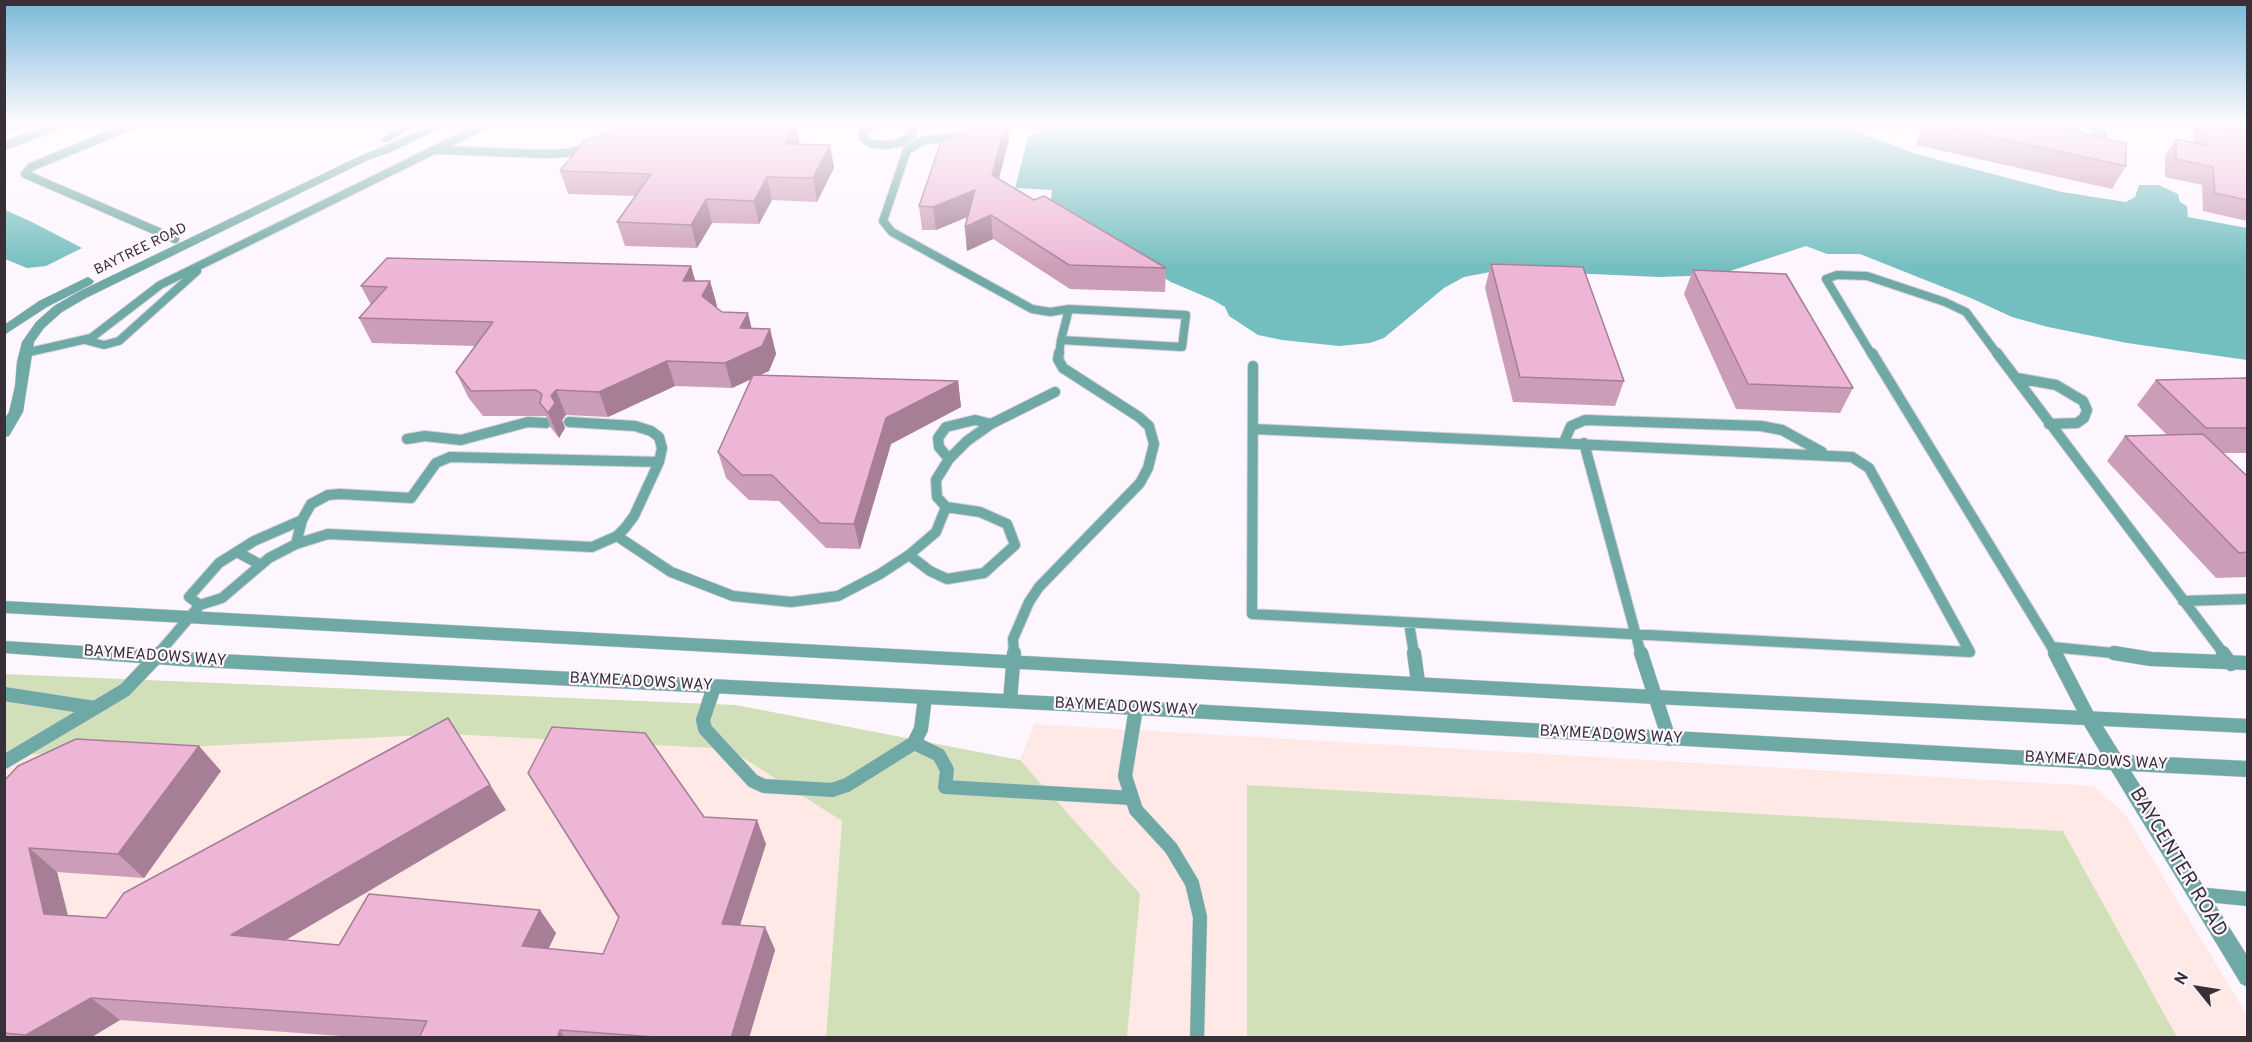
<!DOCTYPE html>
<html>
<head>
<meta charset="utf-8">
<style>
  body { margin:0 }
  #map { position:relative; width:2252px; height:1042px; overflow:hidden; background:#fef6fe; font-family:Overpass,sans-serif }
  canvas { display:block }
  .frame { position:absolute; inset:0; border:6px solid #383038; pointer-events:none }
  .north { position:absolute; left:2168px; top:958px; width:60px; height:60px; -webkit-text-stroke:4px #fef6fe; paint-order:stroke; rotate:300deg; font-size:16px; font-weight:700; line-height:24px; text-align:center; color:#383038 }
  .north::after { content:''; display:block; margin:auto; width:21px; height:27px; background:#383038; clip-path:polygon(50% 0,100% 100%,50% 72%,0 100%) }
</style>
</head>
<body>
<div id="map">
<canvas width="2252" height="1042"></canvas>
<div class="frame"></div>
<div class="north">N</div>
</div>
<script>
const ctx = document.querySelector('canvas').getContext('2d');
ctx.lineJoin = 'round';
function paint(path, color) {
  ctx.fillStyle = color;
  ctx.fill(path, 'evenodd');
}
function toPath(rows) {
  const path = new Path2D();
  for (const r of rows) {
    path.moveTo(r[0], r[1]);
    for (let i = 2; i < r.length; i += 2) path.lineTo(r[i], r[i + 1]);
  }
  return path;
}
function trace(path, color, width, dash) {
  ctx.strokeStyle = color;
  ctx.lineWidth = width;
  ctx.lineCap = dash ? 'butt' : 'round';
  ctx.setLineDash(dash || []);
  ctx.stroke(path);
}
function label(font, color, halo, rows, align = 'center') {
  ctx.font = font + ' Overpass,sans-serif';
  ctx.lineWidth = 4.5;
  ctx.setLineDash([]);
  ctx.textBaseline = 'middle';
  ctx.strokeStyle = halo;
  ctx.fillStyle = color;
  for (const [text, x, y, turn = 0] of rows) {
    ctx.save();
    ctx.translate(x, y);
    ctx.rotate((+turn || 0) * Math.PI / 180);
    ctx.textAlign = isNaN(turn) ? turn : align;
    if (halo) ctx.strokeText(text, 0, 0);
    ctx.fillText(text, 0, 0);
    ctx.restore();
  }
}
const education = toPath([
  [1034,724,2094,786,2126,815,2247,1015,2247,1037,2177,1037,2063,831,1247,785,1247,1037,1127,1037,1139,894,1020,760],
  [448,734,729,749,842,821,826,1037,5,1038,5,756]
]);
const green = toPath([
  [5,674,736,705,1020,760,1140,894,1127,1037,826,1037,842,821,729,749,448,734,5,756],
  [1247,785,2063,831,2177,1037,1247,1037]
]);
const water = toPath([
  [1051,123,1836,123,1916,154,2062,192,2126,202,2135,197,2139,185,2159,185,2178,194,2180,202,2187,206,2188,217,2247,228,2247,360,2127,343,2048,327,2012,317,1973,299,1860,254,1827,254,1806,246,1718,275,1659,277,1501,270,1464,277,1444,288,1384,338,1370,343,1339,346,1282,340,1258,335,1229,316,1225,307,1213,300,1171,282,1050,211,1052,190,1015,188,1028,137,1045,130],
  [5,210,30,221,82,248,46,266,27,268,5,259]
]);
const serviceFar2 = toPath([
  [138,123,31,167,25,174,175,239],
  [878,123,863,131,863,138,872,144,887,145,902,142,912,136,913,128,904,123],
  [2063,123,2081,136,2093,139,2102,137,2103,134,2089,123],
  [4,129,20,123],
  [964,136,925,140,907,150,883,221,892,232,1032,309,1050,312,1069,309],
  [4,146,64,123],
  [437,150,545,154,567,153,589,147],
  [1069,309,1186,315,1182,347,1061,340,1069,309],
  [85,340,104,345,119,341,197,271],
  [25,353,91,338,160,285,489,123],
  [1059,355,1061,340],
  [1872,355,1826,279,1837,275,1867,276,1945,302,1966,312,1998,355]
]);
const serviceFar1 = toPath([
  [1872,353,2056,654],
  [1997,353,2224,654],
  [1253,366,1252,614,1970,652,1869,468,1852,457,1253,429],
  [2017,378,2056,385,2083,401,2087,410,2084,418,2077,423,2049,424],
  [569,422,635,426,651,431,659,437,662,448,659,462],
  [407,439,425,436,461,440,528,422,546,423],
  [1564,442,1571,426,1585,420,1761,426,1782,430,1822,452],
  [1584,443,1641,654],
  [450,457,659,462,634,516,625,528,617,536,592,547,328,534,296,544,302,520,311,504,328,495,340,494,411,498,436,463,450,457],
  [949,459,939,447,938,438,946,427,975,420,991,424],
  [946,507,937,497,936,480,949,459,967,441,991,424,1055,392],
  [946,507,980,512,1007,524,1015,545,984,573,947,579,930,571,909,555,936,532,946,507],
  [617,536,671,572,733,596,791,602,838,596,880,574,909,555],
  [237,552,261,565],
  [2183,601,2248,599],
  [200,605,189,597,219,563,254,541,302,520],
  [1409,623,1414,654],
  [2052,647,2123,654],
  [158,654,200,605,222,598,269,558,296,544],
  [1014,654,1013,639,1029,602,1039,587,1140,483,1148,468,1154,444,1149,426,1139,417,1063,368,1058,359,1059,353]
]);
const service = toPath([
  [1414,653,1418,682],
  [1641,653,1669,739],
  [2055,653,2088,717],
  [2114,653,2151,659,2248,663],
  [2223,653,2231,664],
  [714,687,703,720,705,729,753,781,764,786,832,790,847,785,914,743,921,729,925,697],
  [4,694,95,708],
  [1010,701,1014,653],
  [1136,708,1125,776,1136,810,1171,848,1192,883,1200,917,1197,1038],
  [914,743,939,755,947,770,945,787,1132,798],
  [4,762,125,690,160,653],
  [2197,894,2248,899]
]);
const minor = toPath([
  [408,123,420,123,388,142,379,140,408,123],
  [438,123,451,123,391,152,368,160,86,298,62,312,44,328,34,342,23,412,9,436,4,437,4,420,9,412,15,386,17,362,22,342,36,322,54,306,78,292,360,156,438,123],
  [88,277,94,281,92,284,47,307,4,335,4,325,39,301,88,277]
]);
const tertiary = toPath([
  [4,601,1655,690,2248,719,2248,733,2103,726,2121,755,2248,761,2248,777,2131,771,2248,957,2248,987,2241,984,2111,770,1083,712,181,666,4,653,4,641,181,652,1083,698,2102,755,2084,725,1655,704,4,613,4,601]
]);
const wall = toPath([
  [796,123,800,144,830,145,834,168,817,202,772,200,759,224,712,223,697,248,625,246,617,222,635,196,568,194,560,171],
  [1860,123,1902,123,1898,131],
  [1922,123,2029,123,2126,166,2112,189,1916,145],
  [2193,123,2247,123,2247,130,2238,133,2247,135,2247,221,2203,211,2202,185,2165,177,2165,156,2176,139,2194,143],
  [1009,139,999,179,1034,200,1166,268,1165,292,1070,289,993,239,967,251,965,227,967,217,936,230,922,230,919,206],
  [1491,264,1624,381,1615,406,1513,402,1485,288],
  [1693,270,1853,388,1840,413,1736,409,1684,294],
  [695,281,710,281,717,306,716,307,722,312,752,329,770,329,776,354,769,371,760,375,958,381,961,407,891,444,860,549,826,548,779,501,749,500,726,478,718,452,751,379,732,388,675,386,608,417,566,415,562,420,565,428,559,438,551,428,546,416,483,416,468,397,456,372,475,346,372,343,359,318,371,305,361,286],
  [2247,378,2247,453,2223,453,2247,476,2247,577,2216,578,2107,461,2125,436,2167,435,2137,405,2156,380],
  [221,771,144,878,57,872,68,915,106,918,506,810,286,940,339,945,556,933,548,949,603,954,618,918,528,773,704,817,766,844,740,925,765,927,775,950,749,1038,368,1038,120,1020,90,1038,4,1038,4,781]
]);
const shadedWall = toPath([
  [796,123,800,146,785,144],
  [1006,123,1008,123,1009,139,994,198,992,175],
  [2229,123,2247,123,2247,130,2206,144,2214,128],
  [830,145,834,168,817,202,813,178],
  [767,177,772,200,759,224,754,201],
  [975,190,977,213,936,230,933,207],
  [706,199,712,223,697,248,691,225],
  [991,215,993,239,967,251,965,227],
  [691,266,698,290,683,281],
  [710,281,717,306,709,320,702,296],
  [748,313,754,338,740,328],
  [770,329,776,354,769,371,732,388,725,363],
  [667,361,675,386,608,417,599,392],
  [958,381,961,407,891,444,860,549,854,524,886,418],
  [556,390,566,415,562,420,565,428,559,438,548,413,551,396],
  [448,718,506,810,255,958,231,935],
  [199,746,221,771,144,878,118,854],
  [757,820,766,844,733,947,722,924],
  [29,848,57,872,73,937,44,914],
  [540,910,556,933,539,969,522,946],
  [765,927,775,950,749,1038,731,1038],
  [91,998,120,1020,90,1038,29,1038,26,1035],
  [560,1030,565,1038,557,1038]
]);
const building = toPath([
  [636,123,796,123,785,144,830,145,813,178,767,177,754,201,706,199,691,225,617,222,651,174,560,171,585,140,636,123],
  [991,123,1006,123,992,175,1034,200,1044,196,1166,268,1069,265,991,215,965,227,975,190,933,207,919,206,941,142,991,123],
  [1928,123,2029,123,2126,143,2126,166,1928,123],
  [2205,123,2229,123,2214,128,2247,135,2247,200,2215,193,2213,167,2176,159,2176,139,2206,146,2205,123],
  [387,258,691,266,683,281,710,281,702,296,722,312,748,313,740,328,770,329,762,346,725,363,667,361,599,392,556,390,551,396,555,403,548,413,540,403,542,394,536,390,471,391,456,372,493,322,359,318,387,287,361,286,387,258],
  [1491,264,1583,267,1624,381,1520,377,1491,264],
  [1693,270,1786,274,1853,388,1748,384,1693,270],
  [753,375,958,381,886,418,854,524,820,523,772,475,742,475,718,452,753,375],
  [2247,378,2247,428,2206,428,2156,380,2247,378],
  [2203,434,2247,476,2247,552,2239,553,2125,436,2203,434],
  [448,718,490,785,231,935,339,945,369,894,540,910,522,946,603,954,619,917,528,773,552,727,645,733,704,817,757,820,722,924,765,927,731,1038,669,1038,560,1030,557,1038,419,1038,427,1021,91,998,26,1035,4,1033,4,781,18,766,76,739,199,746,118,854,29,848,44,914,106,918,124,893,448,718]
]);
const farStreetnames = [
  ["BAYTREE ROAD",141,250,-26]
];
const streetNames = [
  ["BAYMEADOWS WAY",155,657,4],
  ["BAYMEADOWS WAY",641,683,3],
  ["BAYMEADOWS WAY",1126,708,3],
  ["BAYMEADOWS WAY",1611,736,3],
  ["BAYMEADOWS WAY",2096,762,3]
];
const nearStreetnames = [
  ["BAYCENTER ROAD",2177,863,59]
];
paint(education, '#ffe9e7');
paint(green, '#d2e0ba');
paint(water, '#73bebf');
trace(serviceFar2, '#dad2da', 10);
trace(serviceFar1, '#dad2da', 12);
trace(service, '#dad2da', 15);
trace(minor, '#dad2da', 1);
trace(tertiary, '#dad2da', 1);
trace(serviceFar2, '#6fa9a5', 8);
trace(serviceFar1, '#6fa9a5', 10);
trace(service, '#6fa9a5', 14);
paint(minor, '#6fa9a5');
paint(tertiary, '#6fa9a5');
paint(wall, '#cc9db8');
paint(shadedWall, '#a67f96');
paint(building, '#edb6d6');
trace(building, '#a67f96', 1.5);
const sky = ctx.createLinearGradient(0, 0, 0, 269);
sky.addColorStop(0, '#79b8d8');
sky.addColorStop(0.46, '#fffbff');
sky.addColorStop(1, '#fffbff00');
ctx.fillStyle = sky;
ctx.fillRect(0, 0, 2252, 269);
label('14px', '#383038', '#fef6fe', farStreetnames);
label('16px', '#383038', '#fef6fe', streetNames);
label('20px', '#383038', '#fef6fe', nearStreetnames);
</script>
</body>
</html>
